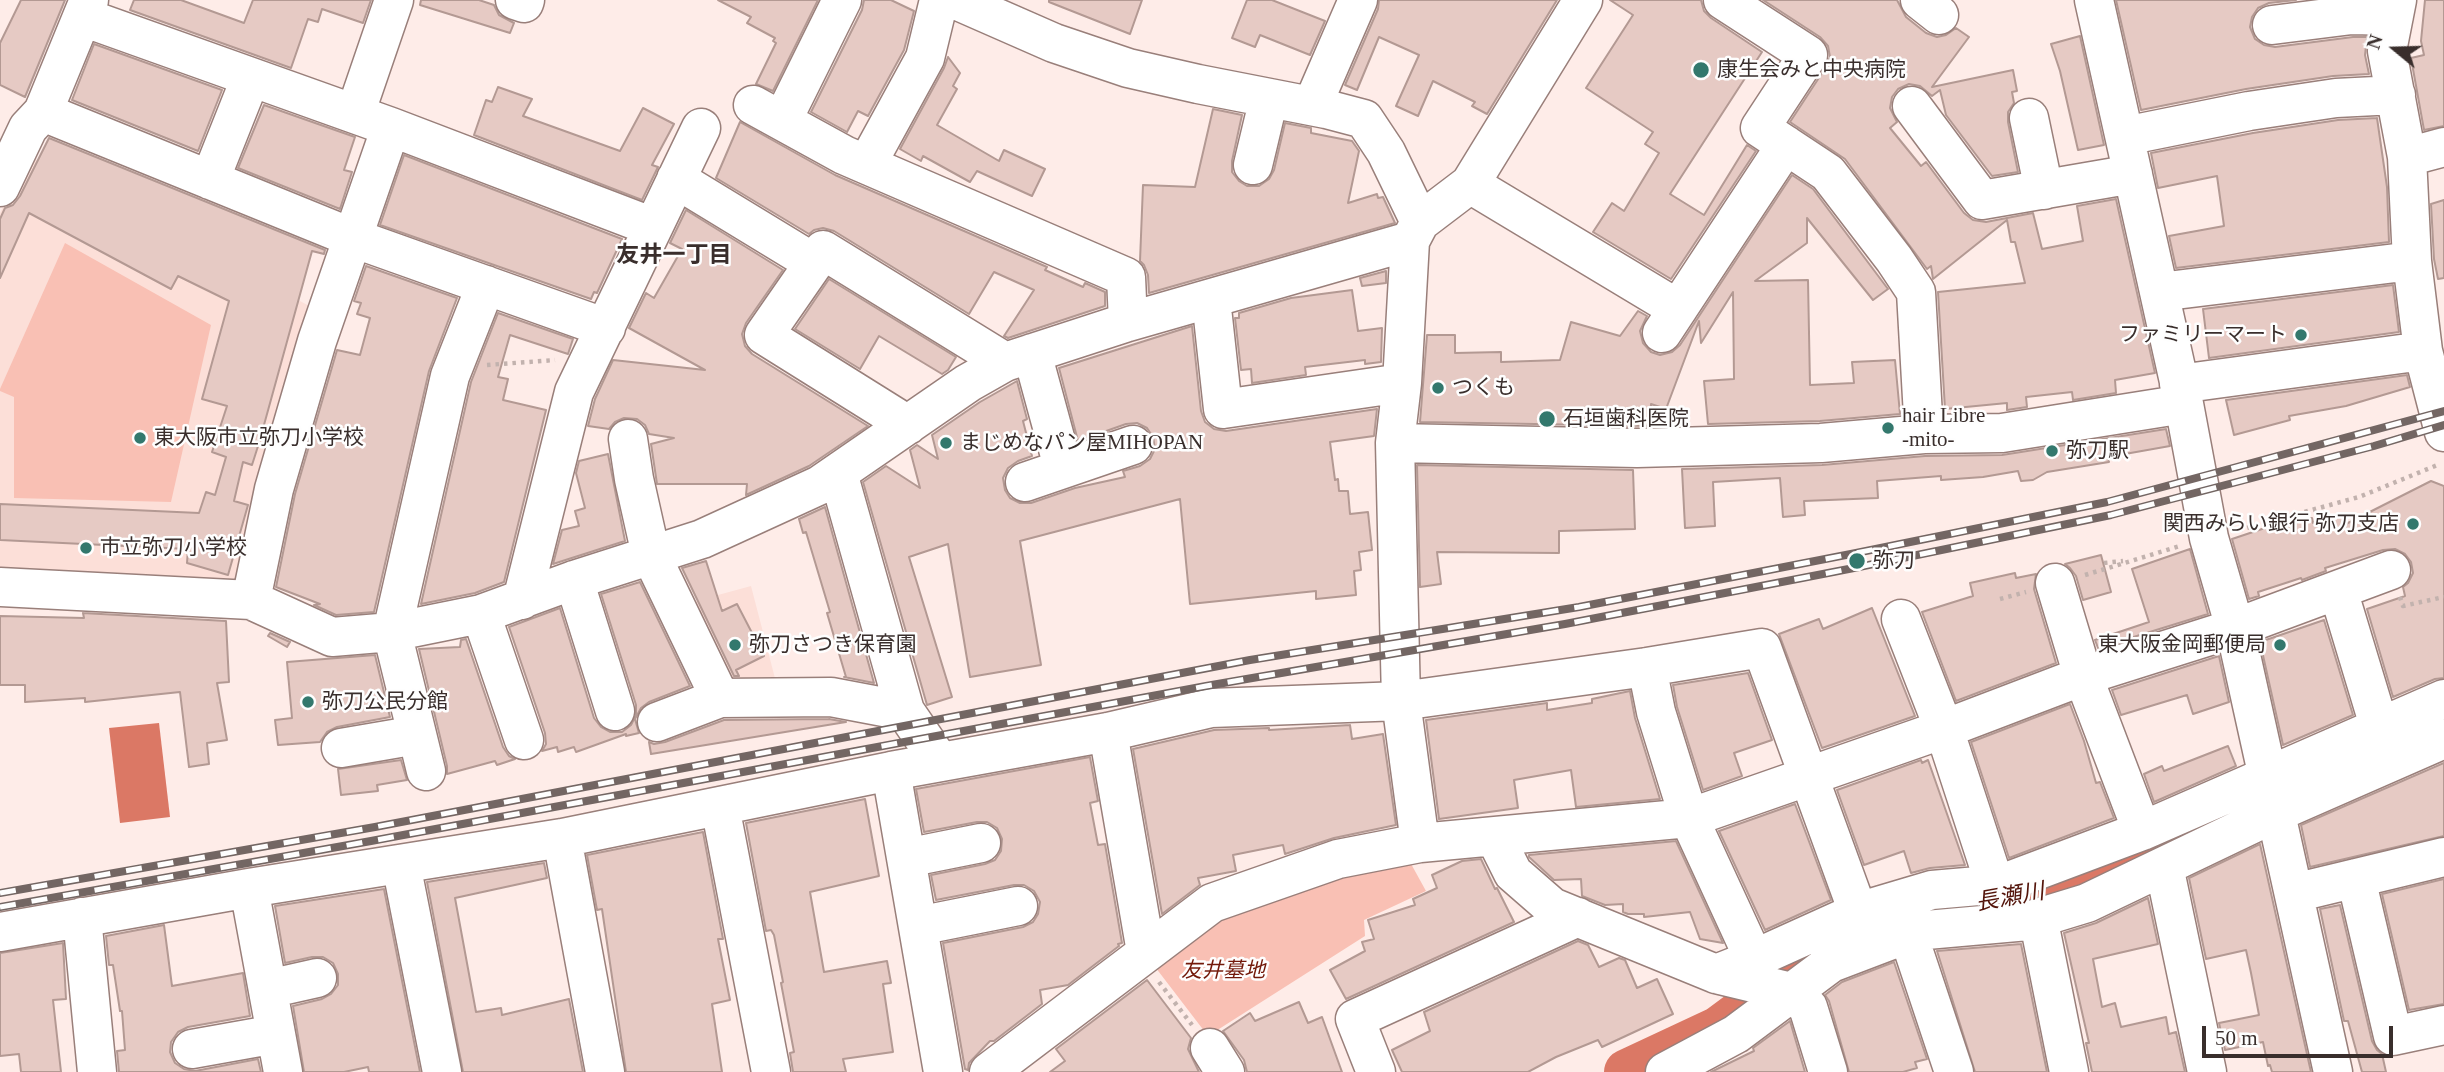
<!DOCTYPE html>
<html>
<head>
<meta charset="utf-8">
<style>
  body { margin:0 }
  #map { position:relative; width:2444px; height:1072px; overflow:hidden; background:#feece8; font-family:"Times New Roman",serif }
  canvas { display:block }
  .north { position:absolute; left:2360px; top:14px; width:70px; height:70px; -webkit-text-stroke:5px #fefefe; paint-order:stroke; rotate:289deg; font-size:19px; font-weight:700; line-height:28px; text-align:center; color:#392e2c }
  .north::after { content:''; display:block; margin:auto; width:24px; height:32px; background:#392e2c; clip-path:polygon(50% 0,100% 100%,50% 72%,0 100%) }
  .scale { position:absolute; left:2202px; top:1026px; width:191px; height:32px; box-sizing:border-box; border:4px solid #392e2c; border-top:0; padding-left:9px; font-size:21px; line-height:24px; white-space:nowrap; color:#392e2c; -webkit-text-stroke:5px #fefefe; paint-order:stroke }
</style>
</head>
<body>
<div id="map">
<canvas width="2444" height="1072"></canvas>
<div class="north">N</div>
<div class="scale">50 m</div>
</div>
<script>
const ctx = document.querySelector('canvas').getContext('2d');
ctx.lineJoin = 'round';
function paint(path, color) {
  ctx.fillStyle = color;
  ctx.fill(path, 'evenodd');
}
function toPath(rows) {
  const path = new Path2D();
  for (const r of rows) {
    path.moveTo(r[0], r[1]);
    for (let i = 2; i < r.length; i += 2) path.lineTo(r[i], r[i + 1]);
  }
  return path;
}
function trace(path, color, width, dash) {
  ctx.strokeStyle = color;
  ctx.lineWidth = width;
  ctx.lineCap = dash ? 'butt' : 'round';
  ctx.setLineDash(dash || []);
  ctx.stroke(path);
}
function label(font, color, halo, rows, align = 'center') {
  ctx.font = font + ' "Times New Roman","Noto Sans JP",serif';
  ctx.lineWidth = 5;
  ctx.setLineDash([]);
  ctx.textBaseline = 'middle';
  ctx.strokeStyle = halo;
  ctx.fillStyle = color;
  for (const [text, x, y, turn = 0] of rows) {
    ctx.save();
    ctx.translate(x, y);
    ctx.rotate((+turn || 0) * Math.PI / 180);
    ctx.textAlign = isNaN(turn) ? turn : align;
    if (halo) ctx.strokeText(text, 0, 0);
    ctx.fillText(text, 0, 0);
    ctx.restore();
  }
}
const built = toPath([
  [28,155,313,308,241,584,0,567,0,213],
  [751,586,777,686,723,686,685,604]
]);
const green = toPath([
  [65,243,211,325,171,502,14,498,14,397,0,391,0,389],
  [1410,862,1426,891,1364,920,1365,936,1208,1036,1149,959,1218,918,1292,886]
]);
const water = toPath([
  [159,723,170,817,120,823,109,728]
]);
const river = toPath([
  [1627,1072,1719,1029,1746,1009,1800,957,1848,931,1894,917,1975,906,2050,893,2215,822,2232,813]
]);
const building = toPath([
  [21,0,65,0,25,97,0,85,0,43,21,0],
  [134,0,181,0,244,23,253,0,371,0,363,23,322,9,318,22,308,19,291,68,130,10,134,0],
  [421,0,479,0,494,5,499,15,514,23,510,33,420,5,421,0],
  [718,0,818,0,773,91,756,84,776,43,773,41,775,38,747,23,751,17,718,0],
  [864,0,891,0,914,11,904,50,868,116,858,111,847,132,811,112,862,10,864,0],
  [1049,0,1142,0,1130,34,1049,2,1049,0],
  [1247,0,1272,0,1325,21,1310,55,1260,35,1255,47,1232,38,1247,0],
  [1379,0,1557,0,1487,114,1472,106,1475,102,1433,81,1418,116,1396,106,1419,55,1379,37,1357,90,1345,85,1378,9,1379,0],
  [1610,0,1701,0,1704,11,1711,18,1762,52,1670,194,1704,215,1747,145,1756,151,1671,279,1593,232,1612,203,1624,211,1659,153,1645,144,1653,132,1586,88,1633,15,1610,0],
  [1763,0,1897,0,1906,17,1926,33,1937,37,1946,35,1956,28,1969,37,1932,87,2013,70,2017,91,2012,92,2014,103,2008,112,2008,122,2018,172,1992,176,1946,115,1940,90,1932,96,1920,86,1909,84,1898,89,1892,97,1890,108,1897,122,1890,128,1921,166,1926,162,1964,213,1973,220,1986,222,2033,213,2042,249,2083,241,2077,206,2116,199,2155,373,2115,380,2116,393,2073,400,2072,392,2026,397,2027,407,2007,410,2007,403,1945,409,1938,292,2025,283,2015,242,2011,242,2007,220,1933,279,1931,266,1927,269,1845,159,1790,122,1826,67,1830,57,1828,46,1820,37,1763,0],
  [2116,0,2296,0,2269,3,2258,8,2252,17,2250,27,2255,39,2264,45,2275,47,2353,37,2367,37,2365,55,2369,74,2333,76,2246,89,2141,110,2116,0],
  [2425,0,2444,0,2444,126,2424,130,2411,58,2424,55,2421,41,2425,0],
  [2080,36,2104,145,2078,150,2060,71,2051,44,2080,36],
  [94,44,222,90,198,151,72,100,94,44],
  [948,57,960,73,953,86,957,89,937,125,999,161,1004,150,1045,169,1032,196,977,171,970,182,923,156,921,161,900,149,944,68,948,57],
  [498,87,532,99,523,116,620,151,643,108,674,124,652,165,658,167,642,200,474,135,486,100,492,102,498,87],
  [264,105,355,137,344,170,352,172,340,209,238,168,264,105],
  [1213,109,1242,115,1232,161,1232,172,1239,181,1247,186,1259,186,1269,179,1274,170,1285,123,1311,128,1311,133,1352,141,1359,151,1348,203,1377,194,1378,198,1383,197,1395,223,1149,293,1148,275,1144,265,1140,261,1143,185,1195,187,1213,109],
  [2377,118,2387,187,2389,242,2176,268,2169,236,2224,226,2217,176,2158,188,2151,153,2253,133,2338,120,2377,118],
  [740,122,835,175,1047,267,1045,270,1083,287,1085,283,1105,292,1105,306,1008,338,1004,336,1034,290,994,272,969,314,834,231,823,228,814,230,809,234,716,178,740,122],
  [49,138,325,250,324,254,312,251,259,443,252,465,243,462,234,501,248,505,228,575,187,563,188,549,0,540,0,504,199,513,206,492,215,495,226,457,212,452,227,406,202,399,229,301,178,276,171,289,29,213,0,278,0,219,5,208,13,205,20,196,49,138],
  [404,155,622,239,597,293,594,292,591,299,380,225,404,155],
  [1792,175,1813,189,1888,289,1873,300,1807,218,1807,243,1755,281,1808,280,1810,385,1854,383,1852,362,1895,360,1900,414,1820,421,1708,424,1704,381,1734,379,1733,292,1701,343,1699,321,1666,409,1651,404,1650,426,1420,422,1427,335,1455,335,1455,353,1501,352,1501,362,1560,360,1571,322,1620,336,1638,311,1647,316,1640,331,1643,343,1651,352,1660,355,1672,352,1680,345,1792,175],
  [2444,200,2444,278,2438,279,2434,259,2431,204,2444,200],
  [686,210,783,270,746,323,742,334,745,346,752,354,868,426,809,466,746,495,747,484,657,484,651,444,674,438,649,434,645,425,637,419,624,418,615,422,609,429,588,426,595,399,613,360,705,370,629,328,646,293,654,298,682,249,670,243,686,210],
  [366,266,457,298,429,371,374,612,336,615,314,605,320,604,276,587,295,494,337,350,360,355,370,318,357,314,361,303,354,301,366,266],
  [1386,271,1386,283,1362,286,1360,278,1386,271],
  [829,279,956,357,948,370,942,374,879,336,860,369,795,329,829,279],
  [2393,285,2399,332,2209,358,2203,309,2393,285],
  [1352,290,1358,331,1382,328,1381,362,1365,364,1365,360,1305,367,1306,375,1252,383,1251,369,1241,370,1235,318,1239,318,1239,313,1291,298,1352,290],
  [498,313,573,339,568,354,510,335,498,377,508,379,503,400,546,410,504,582,475,593,421,604,471,382,498,313],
  [1192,326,1201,411,1205,422,1214,429,1226,431,1377,409,1374,436,1330,442,1335,480,1338,479,1339,491,1348,491,1350,514,1368,512,1372,550,1359,552,1361,570,1354,571,1356,595,1316,599,1316,591,1190,604,1180,499,1020,541,1041,665,970,677,948,544,909,557,952,697,927,705,863,482,886,466,920,488,910,450,917,445,938,459,932,435,980,402,1017,381,1027,419,1023,421,1032,456,1018,461,1008,468,1003,478,1005,490,1010,498,1020,503,1031,503,1075,488,1125,477,1123,471,1140,466,1150,459,1155,449,1153,437,1147,428,1137,423,1126,424,1078,441,1059,368,1192,326],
  [2407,375,2410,387,2346,406,2289,416,2290,420,2234,435,2226,400,2407,375],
  [2166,429,2170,446,2108,457,2109,462,2047,472,2033,480,2021,481,2018,471,1983,477,1941,480,1941,476,1877,481,1878,498,1804,501,1805,515,1783,517,1780,478,1713,482,1715,526,1685,528,1682,469,1822,465,1925,456,2002,455,2166,429],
  [608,454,625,541,553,564,562,530,579,526,575,511,585,508,576,473,579,461,608,454],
  [1417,465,1633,470,1635,529,1559,531,1559,553,1437,552,1441,584,1420,587,1417,465],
  [2431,481,2444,486,2444,678,2435,679,2393,697,2367,609,2405,596,2403,587,2408,583,2413,573,2411,562,2405,554,2395,549,2383,550,2325,568,2326,571,2302,580,2301,578,2258,592,2259,596,2249,599,2232,539,2277,524,2278,528,2312,518,2313,523,2344,514,2346,524,2431,481],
  [825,507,874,683,844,677,846,677,827,613,830,612,806,532,803,533,799,519,825,507],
  [2190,549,2208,614,2098,648,2095,640,2149,622,2132,569,2190,549],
  [2101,555,2111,592,2083,600,2076,576,2070,568,2065,564,2101,555],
  [706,561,722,611,737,604,764,656,736,670,739,676,734,676,682,568,706,561],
  [2015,573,2016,578,2036,574,2034,589,2056,663,1956,701,1922,612,1973,596,1970,583,2015,573],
  [640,582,690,686,649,702,641,708,635,719,639,733,626,736,626,734,576,752,574,747,558,752,557,747,542,751,546,744,545,733,509,627,560,608,594,718,601,727,610,732,622,732,631,725,636,715,636,705,601,594,640,582],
  [1872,608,1915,716,1822,748,1779,634,1819,619,1823,629,1872,608],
  [83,613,226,621,229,682,217,683,227,740,207,743,209,764,189,767,180,692,85,702,85,698,25,702,25,685,0,685,0,616,84,618,83,613],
  [2324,620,2353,715,2283,745,2260,642,2324,620],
  [270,633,290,642,287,647,268,636,270,633],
  [466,639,503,747,509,756,515,759,497,765,495,761,447,774,447,766,419,649,460,647,461,640,466,639],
  [375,655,390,717,337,727,327,732,320,742,278,745,275,720,292,718,287,662,375,655],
  [2219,656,2229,702,2193,714,2187,695,2121,715,2112,690,2219,656],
  [1748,673,1772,740,1734,753,1742,776,1703,790,1677,707,1673,685,1748,673],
  [1630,691,1635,718,1660,799,1576,807,1571,770,1514,780,1518,808,1439,819,1426,720,1547,703,1547,710,1592,703,1592,699,1630,691],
  [2070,704,2084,741,2096,783,2100,782,2114,818,2009,858,1971,742,2070,704],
  [829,719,846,722,651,754,649,742,654,744,665,742,724,720,829,719],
  [1350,725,1352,739,1383,734,1396,825,1334,838,1285,854,1283,845,1233,855,1236,871,1198,878,1200,885,1162,914,1133,749,1214,730,1269,728,1269,730,1350,725],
  [2228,746,2236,766,2154,802,2144,774,2162,766,2164,771,2228,746],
  [1090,757,1098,801,1090,803,1098,845,1105,844,1122,943,1118,944,1119,946,1068,985,1040,990,1042,1004,994,1041,990,1041,969,1063,968,1070,965,1069,943,943,1023,927,1033,922,1038,914,1040,902,1034,891,1024,885,1014,885,936,900,931,875,985,864,995,860,1001,851,1002,839,997,828,987,822,977,822,924,832,916,789,1090,757],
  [401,760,407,780,377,785,378,791,341,795,338,769,401,760],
  [1921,760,1922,763,1928,760,1965,865,1930,868,1911,873,1904,851,1864,865,1837,790,1921,760],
  [2444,763,2444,836,2310,867,2301,825,2444,763],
  [865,799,879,876,810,892,824,972,887,961,891,983,883,984,893,1052,843,1059,846,1072,793,1072,790,1053,794,1052,781,983,783,982,774,935,771,930,766,931,746,823,865,799],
  [1795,804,1831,900,1765,930,1719,831,1795,804],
  [703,832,723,939,718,939,730,1000,712,1004,722,1072,626,1072,602,909,597,910,587,855,703,832],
  [1676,841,1723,943,1700,939,1690,912,1644,917,1644,914,1628,914,1623,912,1623,904,1605,905,1582,896,1581,879,1554,880,1529,857,1529,855,1676,841],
  [2260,844,2311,1072,2272,1072,2270,1065,2268,1066,2263,1042,2225,1050,2219,1023,2259,1015,2251,973,2246,950,2206,959,2189,878,2260,844],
  [1481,859,1495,889,1497,888,1514,922,1346,999,1330,970,1365,951,1362,942,1374,939,1368,920,1415,905,1413,899,1437,888,1432,875,1462,861,1481,859],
  [544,863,547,878,455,898,476,1012,501,1008,502,1015,569,999,583,1072,463,1072,427,882,544,863],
  [2444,879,2444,1004,2409,1010,2382,894,2444,879],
  [384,889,420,1072,369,1072,368,1067,344,1072,304,1072,293,1006,322,999,331,994,338,985,338,974,333,963,323,957,312,957,285,963,275,906,384,889],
  [2148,898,2158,944,2093,959,2102,1007,2115,1003,2121,1027,2166,1017,2169,1034,2176,1032,2185,1072,2092,1072,2086,1043,2089,1043,2064,933,2096,923,2148,898],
  [2340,905,2372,1041,2377,1050,2382,1054,2386,1072,2362,1072,2348,1021,2344,1021,2320,909,2340,905],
  [164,925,172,986,243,973,250,1016,188,1027,178,1032,171,1042,170,1052,175,1063,184,1069,195,1071,258,1059,261,1072,119,1072,117,1051,125,1050,122,1011,120,1011,113,965,109,965,106,936,164,925],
  [1578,941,1588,945,1599,967,1619,958,1625,960,1637,988,1657,979,1673,1014,1602,1047,1598,1040,1556,1057,1528,1072,1402,1072,1392,1050,1430,1031,1424,1012,1578,941],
  [63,943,66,999,53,1000,61,1072,21,1072,19,1054,0,1056,0,953,63,943],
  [2021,944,2047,1072,1975,1072,1937,951,2021,944],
  [1894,962,1927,1059,1915,1062,1917,1068,1903,1072,1849,1072,1829,1001,1825,995,1842,982,1894,962],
  [1147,980,1191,1038,1188,1049,1199,1072,1050,1072,1065,1061,1056,1049,1147,980],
  [1299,1002,1308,1023,1322,1017,1342,1072,1247,1072,1244,1060,1223,1031,1250,1013,1255,1021,1299,1002],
  [1790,1021,1805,1072,1711,1072,1754,1051,1753,1048,1790,1021]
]);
const path = toPath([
  [487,365,555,360],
  [2239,530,2359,497,2440,464],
  [2104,563,2123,561],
  [2085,575,2180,546],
  [2400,597,2403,606,2444,597],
  [2000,599,2026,592],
  [1159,982,1192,1025]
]);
const minor = toPath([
  [515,0,524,3,525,0],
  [956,0,1054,43,1128,68,1198,84,1326,109,1364,119,1386,152,1420,222],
  [1723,0,1808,55,1760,128,1828,173,1894,259,1916,292,1924,434],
  [1920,0,1939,15],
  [2094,0,2184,404,2209,538,2235,628,2333,1072],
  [2397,0,2387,51,2407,157,2412,261,2423,351,2444,432],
  [83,17,391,127,653,227],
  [2272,25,2352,15,2394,16],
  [753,105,844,155,1126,277,1128,322],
  [1312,106,1358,0],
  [1912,106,1982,200,2133,174],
  [43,112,353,238,606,328],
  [355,114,394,0],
  [2029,118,2044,190],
  [782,121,842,0],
  [2125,136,2249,111,2336,98,2396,95],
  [2407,157,2444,147],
  [867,164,925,58,939,0],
  [1253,165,1269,98],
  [676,179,814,263],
  [210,180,251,77],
  [1470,184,1678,309],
  [0,187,28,128,43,112,89,0],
  [2159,292,2412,261],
  [1211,299,1223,409,1402,383],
  [1662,333,1786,145],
  [1032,353,1063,467],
  [2179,384,2423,351],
  [908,425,764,335,823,250,1005,362],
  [628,439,634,479,651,555,720,698],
  [1395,443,1637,448,1821,443,1924,434,2002,433,2184,404],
  [838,473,905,711,940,762],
  [1025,482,1133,445],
  [574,580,615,711],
  [2055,583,2083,676,2142,831],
  [0,587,251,600,332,637,392,632,481,614,574,580,702,539,820,485,968,383,1005,362,1128,322,1410,241],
  [2338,590,2380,729],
  [251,600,274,489,317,341,391,127],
  [522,600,574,392,701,128],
  [481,614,524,740],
  [1901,619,1944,729,1995,885],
  [1647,667,1656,712,1689,818,1754,959],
  [657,722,720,698,831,697,905,711],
  [1108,732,1146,952],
  [341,748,417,735],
  [426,771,392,632,450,376,486,285],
  [891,771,943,1072],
  [720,806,771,1072],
  [1495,837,1513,873,1552,907,1716,974,1791,992,1808,1007,1828,1072],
  [562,838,605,1072],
  [1420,843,1401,701,1395,443,1402,383,1410,241,1420,222,1470,184,1583,0],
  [906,858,981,843],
  [401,864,442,1072],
  [2164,866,2207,1072],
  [2356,878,2393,1036,2444,1025],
  [249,888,283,1072],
  [2294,893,2444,857],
  [82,917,97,1072],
  [2028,921,2087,903,2275,813,2444,739],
  [918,926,1018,906],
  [0,932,249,888,562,838,891,771,1108,732,1211,708,1401,701,1647,667,1762,648,1858,912],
  [1908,934,1954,1072],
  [1716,974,1754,959,1858,912,1932,890,2001,884,2142,831,2444,699],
  [268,989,317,978],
  [1210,1048,1225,1072],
  [192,1049,276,1034],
  [989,1072,1212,903,1338,859,1420,843,1689,818,1944,729,2083,676,2235,628,2391,570],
  [1376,1072,1355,1019,1578,917],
  [1665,1072,1736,1034,1831,963,1915,931,2028,921,2040,927,2069,1072]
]);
const rail = toPath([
  [0,893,375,827,1250,660,1579,607,1856,553,2107,502,2444,411],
  [0,907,371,841,1206,686,1565,624,1859,567,2111,515,2374,446,2444,425]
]);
const markers = [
  [1701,70,9,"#33786d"],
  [2301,335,7,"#33786d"],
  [1438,388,7,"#33786d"],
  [1547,419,9,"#33786d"],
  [1888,428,7,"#33786d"],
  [140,438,7,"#33786d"],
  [946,443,7,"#33786d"],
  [2052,451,7,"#33786d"],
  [2413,524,7,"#33786d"],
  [86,548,7,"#33786d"],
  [1857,561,9,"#33786d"],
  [735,645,7,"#33786d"],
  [2280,645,7,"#33786d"],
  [308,702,7,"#33786d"]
];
const poiNames = [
  ["康生会みと中央病院",1717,70],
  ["ファミリーマート",2287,335,"right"],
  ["つくも",1452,388],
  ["hair Libre",1902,416],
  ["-mito-",1902,440],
  ["石垣歯科医院",1563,419],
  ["東大阪市立弥刀小学校",154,438],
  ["まじめなパン屋MIHOPAN",960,443],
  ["弥刀駅",2066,451],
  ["関西みらい銀行 弥刀支店",2399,524,"right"],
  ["市立弥刀小学校",100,548],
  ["弥刀",1873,561],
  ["弥刀さつき保育園",749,645],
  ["東大阪金岡郵便局",2266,645,"right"],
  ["弥刀公民分館",322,702]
];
const parkNames = [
  ["友井墓地",1223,971]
];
const neighbourhoodNames = [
  ["友井一丁目",674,256]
];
const waterNames = [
  ["長瀬川",2010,898,-10]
];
paint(built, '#fcdfd8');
paint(green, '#f9c0b4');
paint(water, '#db7865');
trace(river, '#db7865', 46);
paint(building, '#e6cac4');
trace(building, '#b39993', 2);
trace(minor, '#997f7a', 41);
trace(path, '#c2b2ae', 4.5, [3.5, 5]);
trace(minor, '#fff', 38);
trace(rail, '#736663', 8);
trace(rail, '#fefefe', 5, [16]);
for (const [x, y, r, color] of markers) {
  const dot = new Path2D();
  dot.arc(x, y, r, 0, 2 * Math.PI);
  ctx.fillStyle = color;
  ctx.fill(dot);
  trace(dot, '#fefefe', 2.5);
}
label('21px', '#392e2c', '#fefefe', poiNames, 'left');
label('italic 21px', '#73190a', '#fefefe', parkNames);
label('bold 23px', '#392e2c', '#fefefe', neighbourhoodNames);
label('italic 23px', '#53140a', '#fefefe', waterNames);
</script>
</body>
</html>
